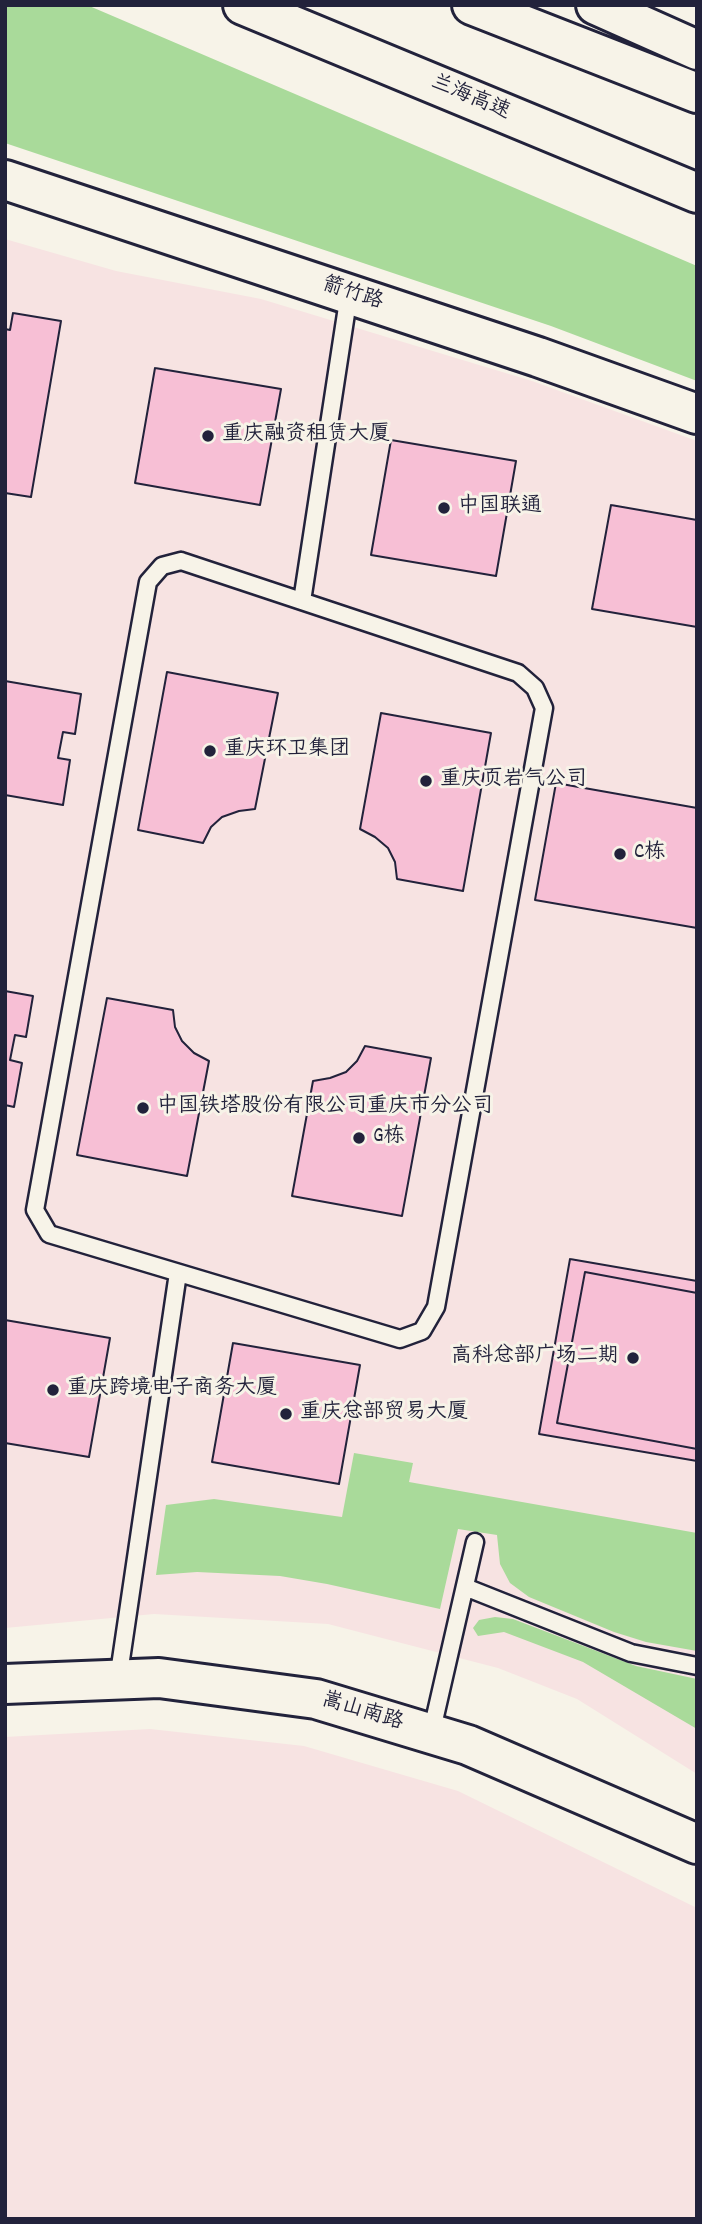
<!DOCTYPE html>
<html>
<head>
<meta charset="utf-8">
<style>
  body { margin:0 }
  #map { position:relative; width:702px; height:2224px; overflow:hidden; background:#f7f3e8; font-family:Dekko,sans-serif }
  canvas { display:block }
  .frame { position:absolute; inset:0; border:7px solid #22223b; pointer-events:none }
</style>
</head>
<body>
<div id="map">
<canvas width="702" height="2224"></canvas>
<div class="frame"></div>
</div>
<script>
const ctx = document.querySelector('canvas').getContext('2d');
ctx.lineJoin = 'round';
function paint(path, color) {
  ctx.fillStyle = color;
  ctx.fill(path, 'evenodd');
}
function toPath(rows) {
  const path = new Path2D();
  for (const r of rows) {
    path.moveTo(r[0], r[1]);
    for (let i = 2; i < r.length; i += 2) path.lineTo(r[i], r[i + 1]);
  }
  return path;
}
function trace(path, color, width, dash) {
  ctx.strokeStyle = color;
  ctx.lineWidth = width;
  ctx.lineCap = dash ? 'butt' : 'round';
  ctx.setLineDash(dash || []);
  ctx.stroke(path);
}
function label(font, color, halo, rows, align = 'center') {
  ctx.font = font + ' Dekko,"LXGW WenKai TC",sans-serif';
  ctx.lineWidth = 6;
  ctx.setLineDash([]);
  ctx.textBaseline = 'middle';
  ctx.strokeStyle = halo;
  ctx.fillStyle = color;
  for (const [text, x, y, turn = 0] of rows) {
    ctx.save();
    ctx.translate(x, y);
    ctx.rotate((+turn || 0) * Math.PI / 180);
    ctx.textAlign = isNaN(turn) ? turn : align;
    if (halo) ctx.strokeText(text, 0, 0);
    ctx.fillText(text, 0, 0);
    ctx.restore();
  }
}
const built = toPath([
  [5,239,116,271,261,299,532,381,697,441,697,1774,577,1699,498,1668,328,1624,154,1614,5,1628],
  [150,1729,304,1746,458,1791,697,1908,697,2219,5,2219,5,1737]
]);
const green = toPath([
  [5,5,87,5,697,266,697,381,551,326,5,143],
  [354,1453,413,1463,409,1482,697,1533,697,1651,646,1642,614,1632,529,1597,510,1583,500,1564,497,1535,458,1529,440,1609,327,1584,280,1576,197,1572,156,1575,166,1505,214,1499,342,1517],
  [495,1617,513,1619,636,1666,697,1679,697,1729,583,1662,504,1632,478,1636,473,1628,479,1620]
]);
const building = toPath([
  [13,313,61,321,31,497,5,493,5,329,10,330,13,313],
  [155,368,281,389,260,505,135,483,155,368],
  [391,440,516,461,496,576,371,555,391,440],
  [611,505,697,520,697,627,592,609,611,505],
  [167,672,278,693,255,809,239,811,222,817,211,827,203,843,138,830,167,672],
  [5,681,81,694,75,734,63,732,58,758,70,760,63,805,5,795,5,681],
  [381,713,491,733,463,891,397,879,395,862,388,848,375,837,360,829,381,713],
  [556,783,697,808,697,928,535,900,556,783],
  [5,991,33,996,26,1037,15,1035,10,1060,22,1063,14,1107,5,1105,5,991],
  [107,998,173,1010,175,1027,182,1041,194,1053,209,1061,187,1176,77,1155,107,998],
  [365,1046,431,1058,402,1216,292,1196,313,1081,330,1078,346,1072,357,1061,365,1046],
  [570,1259,697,1281,697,1293,585,1272,557,1423,697,1449,697,1461,539,1434,570,1259],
  [585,1272,697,1293,697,1449,557,1423,585,1272],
  [5,1320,110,1338,89,1457,5,1443,5,1320],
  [233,1343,360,1365,339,1484,212,1462,233,1343]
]);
const lane = toPath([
  [181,561,518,673,535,688,544,708,436,1307,422,1331,400,1339,49,1234,35,1210,148,582,162,566,181,561],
  [302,601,349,294],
  [465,1587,631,1653,697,1666],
  [118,1680,178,1273],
  [431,1734,475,1542]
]);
const secondary = toPath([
  [5,180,538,357,697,414],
  [5,1684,159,1678,316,1699,468,1745,697,1844]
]);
const highway = toPath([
  [243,5,697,193],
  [472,5,697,93],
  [596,5,697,50]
]);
const markers = [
  [208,436,7,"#22223b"],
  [444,508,7,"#22223b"],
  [210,751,7,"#22223b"],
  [426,781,7,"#22223b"],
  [620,854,7,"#22223b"],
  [143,1108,7,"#22223b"],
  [359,1138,7,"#22223b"],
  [633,1358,7,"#22223b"],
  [53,1390,7,"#22223b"],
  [286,1414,7,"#22223b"]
];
const streetNames = [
  ["兰海高速",470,99,23],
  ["箭竹路",352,295,18],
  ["嵩山南路",362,1713,17]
];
const poiNames = [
  ["重庆融资租赁大厦",222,436],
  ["中国联通",458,508],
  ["重庆环卫集团",224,751],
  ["重庆页岩气公司",440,781],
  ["C栋",634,854],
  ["中国铁塔股份有限公司重庆市分公司",157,1108],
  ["G栋",373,1138],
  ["高科总部广场二期",619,1358,"right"],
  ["重庆跨境电子商务大厦",67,1390],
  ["重庆总部贸易大厦",300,1414]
];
paint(built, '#f7e3e2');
paint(green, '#a9da9a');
paint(building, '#f7bfd5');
trace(building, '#22223b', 2);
trace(lane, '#22223b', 21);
trace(secondary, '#22223b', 44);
trace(highway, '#22223b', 44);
trace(lane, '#f7f3e8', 16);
trace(secondary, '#f7f3e8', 38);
trace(highway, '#f7f3e8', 38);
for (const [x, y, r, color] of markers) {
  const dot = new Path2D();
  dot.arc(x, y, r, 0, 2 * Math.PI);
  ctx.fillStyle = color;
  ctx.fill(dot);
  trace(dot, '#f7f3e8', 2.5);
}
label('21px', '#22223b', '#f7f3e8', streetNames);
label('21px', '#22223b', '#f7f3e8', poiNames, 'left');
</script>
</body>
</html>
